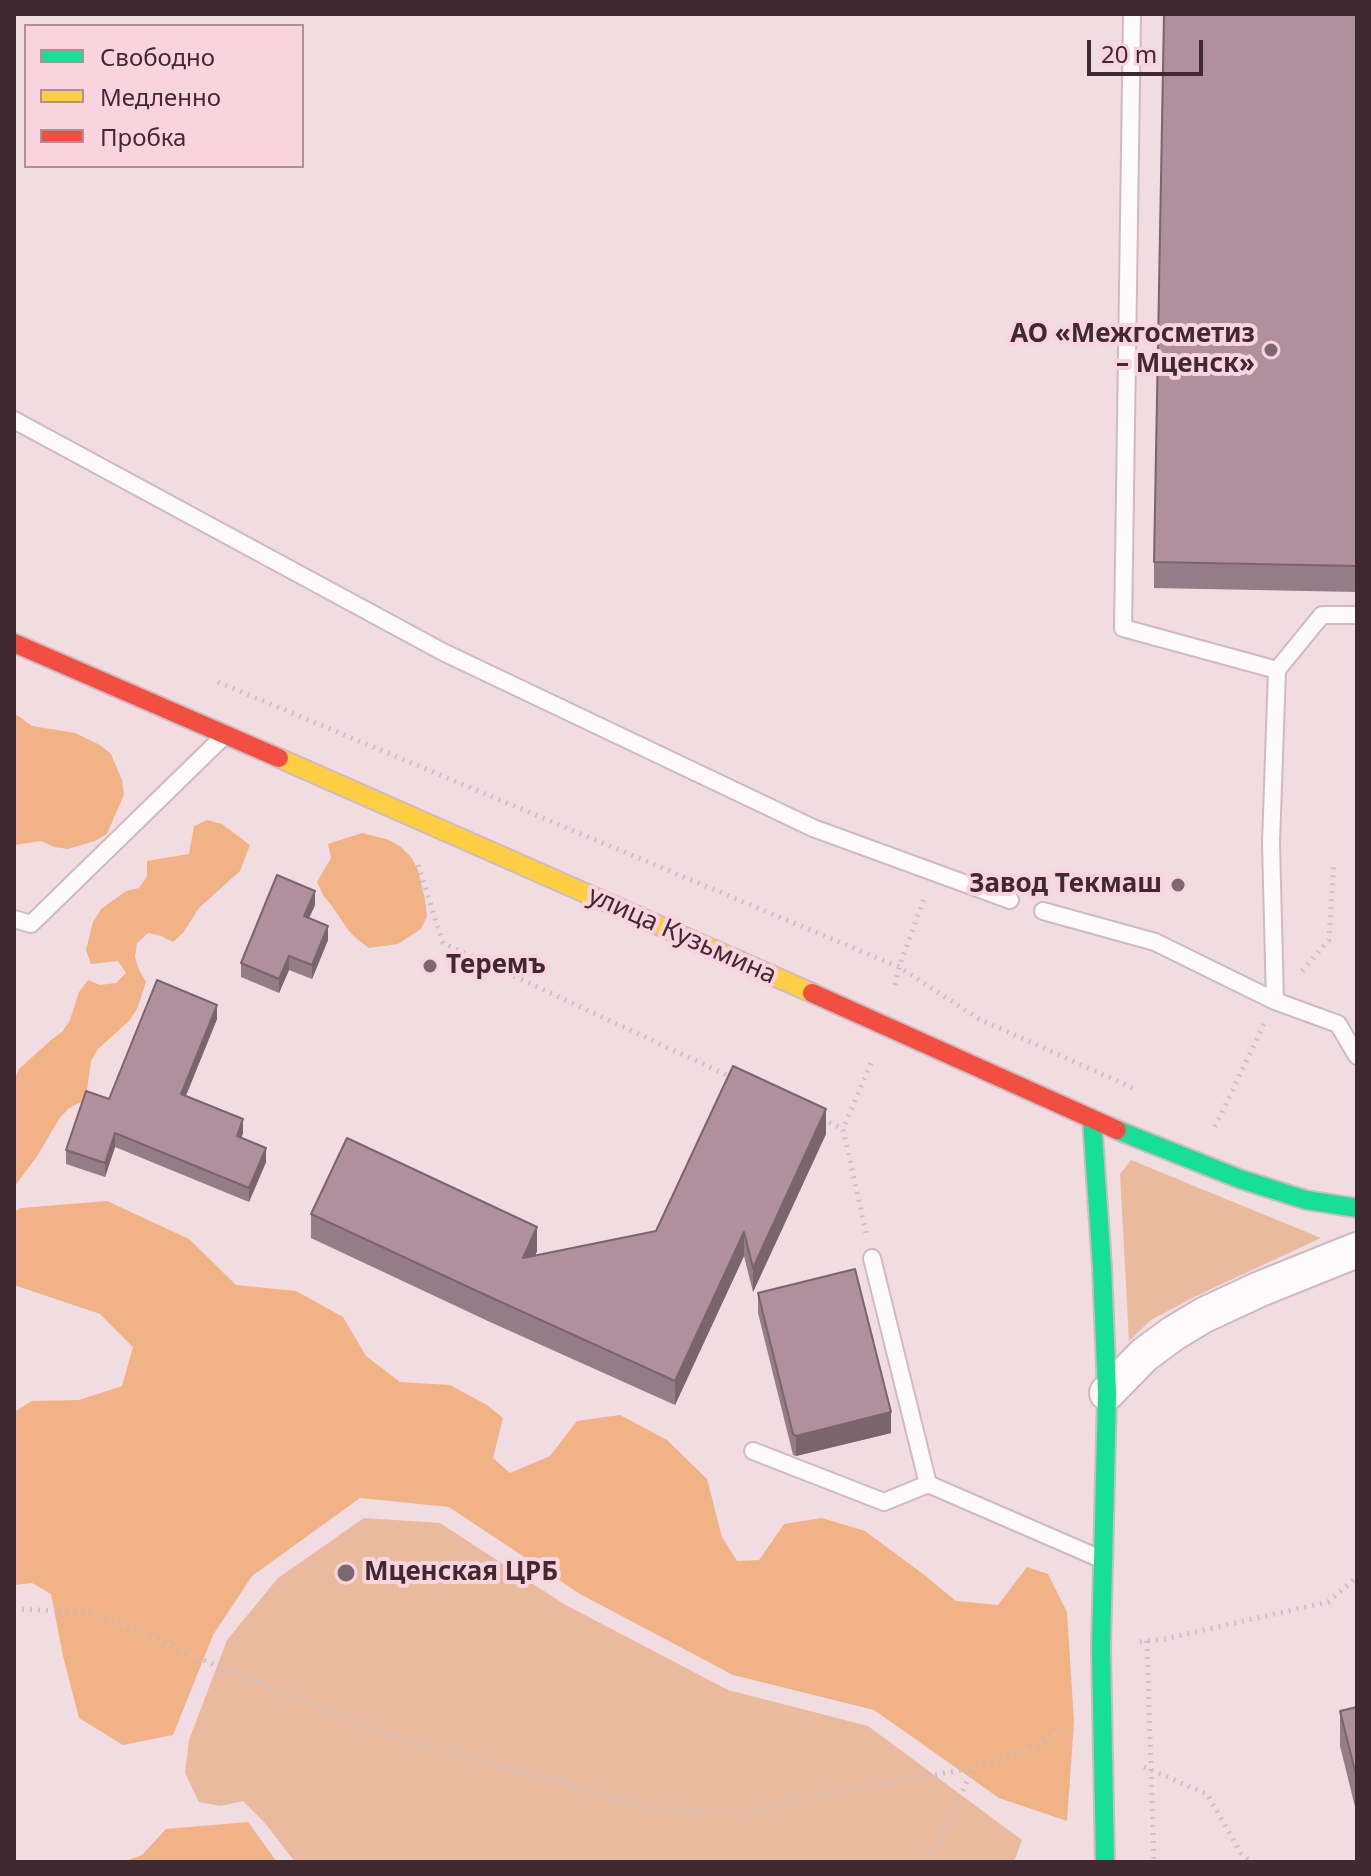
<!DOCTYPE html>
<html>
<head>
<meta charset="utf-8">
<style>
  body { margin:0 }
  #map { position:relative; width:1371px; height:1876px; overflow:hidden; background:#f1dce2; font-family:"Noto Sans",sans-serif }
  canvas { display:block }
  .frame { position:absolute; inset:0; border:16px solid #402931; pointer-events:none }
  .legend { position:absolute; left:24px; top:24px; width:280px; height:144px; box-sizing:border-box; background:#f9d4df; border:2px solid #af9099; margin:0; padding:10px 14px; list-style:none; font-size:24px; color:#402931 }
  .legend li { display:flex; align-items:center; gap:16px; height:40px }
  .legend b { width:40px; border:2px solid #af9099 }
  .scale { position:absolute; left:1087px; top:40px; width:116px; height:36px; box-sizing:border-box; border:4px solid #402931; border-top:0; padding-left:10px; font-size:24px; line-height:28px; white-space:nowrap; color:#402931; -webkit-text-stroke:6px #f9d4df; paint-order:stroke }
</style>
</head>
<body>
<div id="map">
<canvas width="1371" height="1876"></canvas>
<div class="frame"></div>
<ul class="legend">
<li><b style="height:10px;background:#16e098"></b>Свободно</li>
<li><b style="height:10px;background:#ffcf43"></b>Медленно</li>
<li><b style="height:10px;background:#f24e42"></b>Пробка</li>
</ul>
<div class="scale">20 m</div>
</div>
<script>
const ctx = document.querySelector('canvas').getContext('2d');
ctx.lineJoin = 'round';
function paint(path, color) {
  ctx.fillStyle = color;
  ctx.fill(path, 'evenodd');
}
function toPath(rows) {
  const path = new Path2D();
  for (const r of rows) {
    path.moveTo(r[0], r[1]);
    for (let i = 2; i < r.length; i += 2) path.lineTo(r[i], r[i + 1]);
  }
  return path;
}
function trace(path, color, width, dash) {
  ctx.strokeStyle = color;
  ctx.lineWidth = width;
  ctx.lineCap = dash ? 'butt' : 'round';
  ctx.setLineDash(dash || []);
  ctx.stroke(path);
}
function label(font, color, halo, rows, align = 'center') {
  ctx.font = font + ' "Noto Sans",sans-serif';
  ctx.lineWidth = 8;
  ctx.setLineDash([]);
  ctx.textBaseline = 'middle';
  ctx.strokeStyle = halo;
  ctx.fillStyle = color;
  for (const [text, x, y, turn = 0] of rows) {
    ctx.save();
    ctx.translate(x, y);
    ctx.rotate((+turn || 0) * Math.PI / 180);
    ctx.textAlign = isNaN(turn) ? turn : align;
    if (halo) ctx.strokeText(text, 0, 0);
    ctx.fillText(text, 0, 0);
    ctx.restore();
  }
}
const green = toPath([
  [1131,1160,1321,1238,1196,1296,1151,1320,1129,1341,1120,1174],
  [364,1518,440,1523,564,1604,728,1690,868,1726,1022,1840,1014,1862,295,1862,264,1822,243,1801,221,1806,199,1802,185,1773,189,1740,227,1640,278,1578]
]);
const forest = toPath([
  [14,713,32,726,75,733,100,745,111,754,122,780,124,794,107,834,95,841,68,849,54,847,41,841,14,845],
  [207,820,222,824,250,845,240,871,199,908,183,933,173,942,161,936,148,933,137,943,135,957,139,970,146,982,137,1009,129,1021,98,1049,91,1061,87,1090,81,1102,68,1109,59,1119,38,1155,14,1187,14,1081,19,1069,51,1040,62,1032,70,1020,79,992,88,980,100,985,116,983,126,973,118,961,91,964,86,950,93,922,101,909,126,891,139,888,147,876,147,861,189,854,194,826],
  [362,833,389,840,401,847,411,857,418,870,425,900,427,916,421,929,398,944,369,948,357,939,348,930,332,906,323,895,317,882,331,858,328,844],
  [107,1201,189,1239,236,1285,296,1291,343,1317,366,1356,400,1382,450,1385,487,1405,503,1418,493,1458,510,1473,550,1456,577,1421,620,1415,667,1440,707,1479,722,1537,737,1561,759,1560,784,1524,822,1518,865,1531,923,1574,956,1601,998,1605,1027,1567,1048,1574,1067,1612,1074,1722,1067,1821,999,1798,874,1710,733,1675,580,1594,449,1507,360,1498,252,1576,213,1635,173,1735,123,1745,79,1718,63,1656,51,1594,32,1583,14,1585,14,1412,32,1401,79,1400,122,1386,133,1347,100,1314,14,1285,14,1212,21,1208],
  [248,1822,277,1862,123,1862,142,1855,166,1829]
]);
const path = toPath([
  [218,682,899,967,979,1019,1133,1088],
  [418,865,443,943,733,1078],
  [1302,971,1329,940,1334,862],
  [895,985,899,967,925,896],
  [822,1119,843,1129],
  [1215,1127,1264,1024],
  [866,1233,843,1129,871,1063],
  [14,1609,92,1612,236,1674,391,1736,651,1808,745,1814,823,1794,974,1768],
  [1147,1641,1154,1862],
  [1140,1642,1164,1639,1328,1602,1357,1577],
  [1144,1767,1207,1794,1241,1853,1251,1862],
  [926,1862,974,1768,1033,1748,1062,1730]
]);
const lane = toPath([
  [1132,14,1123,628,1277,670],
  [14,420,443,652,813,828,1010,900],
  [1043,911,1155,942,1275,1001,1338,1024,1357,1056],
  [14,919,31,924,224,736],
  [1275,1001,1271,843,1277,670,1322,615,1357,615],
  [872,1258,928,1484,1101,1559],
  [753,1451,884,1502,928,1484]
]);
const street = toPath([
  [1107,1393,1144,1355,1174,1333,1204,1315,1260,1289,1357,1250]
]);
const fast = toPath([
  [1092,1120,1102,1267,1107,1393,1101,1648,1105,1862],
  [1117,1130,1240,1179,1306,1200,1357,1208]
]);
const slow = toPath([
  [279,758,812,993]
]);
const jam = toPath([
  [14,643,279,758],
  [812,993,1117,1130]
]);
const wall = toPath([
  [1357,14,1357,592,1154,588,1154,562],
  [315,905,309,918,328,940,312,979,289,970,279,993,241,977,241,963],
  [217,1019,186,1096,243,1133,241,1138,266,1162,249,1202,115,1147,105,1177,66,1164,66,1150,109,1099],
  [826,1134,753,1292,744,1256,675,1405,490,1322,311,1238,311,1214,537,1251,535,1256,656,1231],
  [758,1293,891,1433,796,1456,793,1455,758,1313],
  [1357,1707,1357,1815,1340,1746,1340,1711]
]);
const shadedWall = toPath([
  [315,891,315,905,304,929,304,916],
  [328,926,328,940,312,979,312,965],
  [289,956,289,970,279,993,279,979],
  [217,1005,217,1019,181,1107,181,1094],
  [826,1109,826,1134,753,1292,753,1268],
  [243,1119,243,1133,237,1150,237,1136],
  [115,1133,115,1147,105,1177,105,1163],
  [266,1148,266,1162,249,1202,249,1188],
  [537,1227,537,1251,523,1282,523,1258],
  [744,1232,744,1256,675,1405,675,1381],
  [891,1412,891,1433,796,1456,796,1436]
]);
const building = toPath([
  [1164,14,1357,14,1357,566,1154,562,1164,14],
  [277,875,315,891,304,916,328,926,312,965,289,956,279,979,241,963,277,875],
  [157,980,217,1005,181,1094,243,1119,237,1136,266,1148,249,1188,115,1133,105,1163,66,1150,86,1091,109,1099,157,980],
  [733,1066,826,1109,753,1268,744,1232,675,1381,490,1297,311,1214,347,1138,537,1227,523,1258,656,1231,733,1066],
  [855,1269,891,1412,796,1436,793,1434,758,1293,855,1269],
  [1357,1707,1357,1779,1340,1711,1357,1707]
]);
const markers = [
  [1271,350,8,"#7e686f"],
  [1178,885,8,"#7e686f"],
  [430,966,8,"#7e686f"],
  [346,1573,10,"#7e686f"]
];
const poiNames = [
  ["АО «Межгосметиз",1255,335],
  ["– Мценск»",1255,365],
  ["Завод Текмаш",1162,885],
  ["Теремъ",446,966,"left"],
  ["Мценская ЦРБ",364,1573,"left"]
];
const streetNames = [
  ["улица Кузьмина",682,936,24]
];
paint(green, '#eaba9f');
paint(forest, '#f1b286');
trace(lane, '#cebac0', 20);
trace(street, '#cebac0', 38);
trace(fast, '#cebac0', 22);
trace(slow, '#cebac0', 22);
trace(jam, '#cebac0', 22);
trace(path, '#cbc2c5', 5, [2, 6]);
trace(lane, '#fdfafb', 16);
trace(street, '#fdfafb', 34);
trace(fast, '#16e098', 18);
trace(slow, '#ffcf43', 18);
trace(jam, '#f24e42', 18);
paint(wall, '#967c86');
paint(shadedWall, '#7a656d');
paint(building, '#af909c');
trace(building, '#7a656d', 2);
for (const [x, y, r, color] of markers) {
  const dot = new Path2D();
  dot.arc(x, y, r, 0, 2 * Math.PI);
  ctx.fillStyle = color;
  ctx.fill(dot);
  trace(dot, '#f9d4df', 3);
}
label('bold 26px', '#402931', '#f9d4df', poiNames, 'right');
label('26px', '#402931', '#f9d4df', streetNames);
</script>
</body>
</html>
